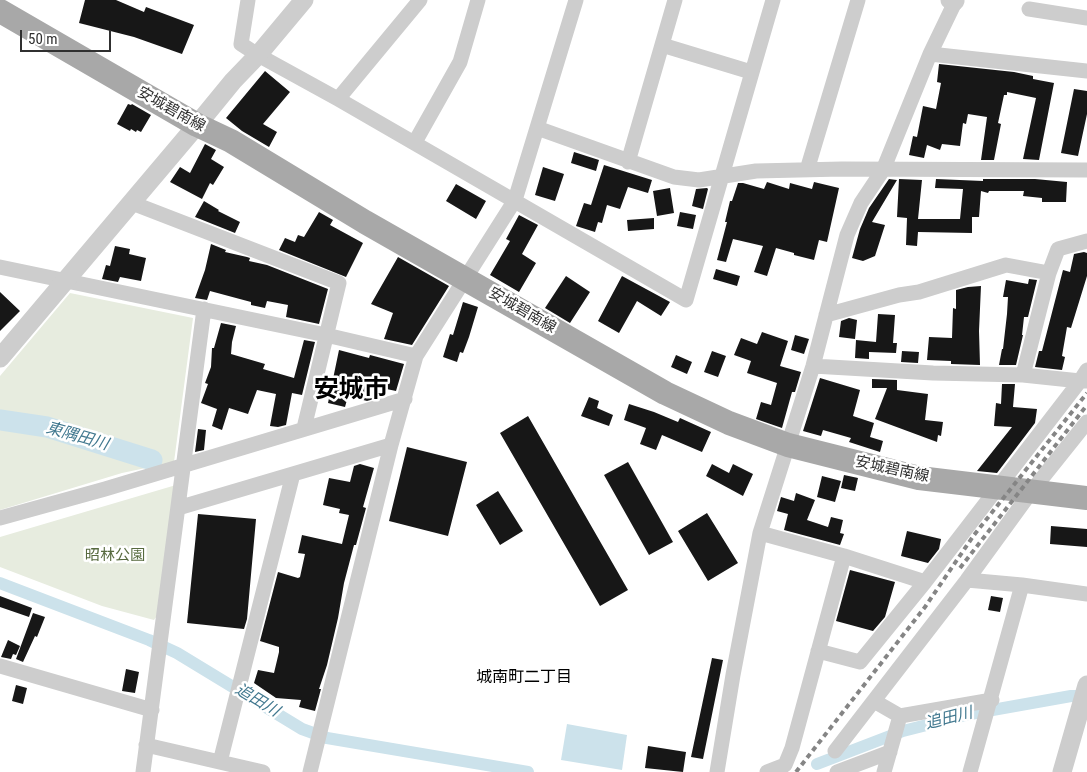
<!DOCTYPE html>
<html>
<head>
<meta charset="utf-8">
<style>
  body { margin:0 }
  #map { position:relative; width:1087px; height:772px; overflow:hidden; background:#fff; font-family:"Roboto Condensed",sans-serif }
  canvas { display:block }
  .scale { position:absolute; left:20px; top:30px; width:91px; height:22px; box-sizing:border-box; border:2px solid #303030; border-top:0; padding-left:6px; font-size:15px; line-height:18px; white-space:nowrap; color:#303030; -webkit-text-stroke:4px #fff; paint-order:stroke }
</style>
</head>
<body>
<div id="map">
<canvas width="1087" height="772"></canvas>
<div class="scale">50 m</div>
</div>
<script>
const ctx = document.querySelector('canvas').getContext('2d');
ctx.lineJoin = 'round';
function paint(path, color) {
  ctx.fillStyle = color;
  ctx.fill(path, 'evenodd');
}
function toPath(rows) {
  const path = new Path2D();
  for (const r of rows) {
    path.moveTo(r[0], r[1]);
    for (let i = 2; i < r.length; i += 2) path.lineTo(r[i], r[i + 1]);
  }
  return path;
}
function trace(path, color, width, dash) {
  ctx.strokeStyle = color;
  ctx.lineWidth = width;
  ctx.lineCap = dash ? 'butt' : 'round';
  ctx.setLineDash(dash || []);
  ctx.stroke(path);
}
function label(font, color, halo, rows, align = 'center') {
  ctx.font = font + ' "Roboto Condensed","Noto Sans JP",sans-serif';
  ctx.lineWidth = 5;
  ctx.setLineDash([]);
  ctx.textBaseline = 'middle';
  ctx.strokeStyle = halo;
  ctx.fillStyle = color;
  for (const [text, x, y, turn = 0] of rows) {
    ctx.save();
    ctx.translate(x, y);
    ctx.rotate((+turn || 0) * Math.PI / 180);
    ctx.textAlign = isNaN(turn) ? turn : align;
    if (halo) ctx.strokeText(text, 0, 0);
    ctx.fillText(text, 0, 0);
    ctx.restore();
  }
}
const green = toPath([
  [70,293,193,318,174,462,122,473,0,510,0,376],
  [176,485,159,613,154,620,102,606,0,567,0,537]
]);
const water = toPath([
  [567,724,627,735,622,770,561,760]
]);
const canal = toPath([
  [0,583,149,640,177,653,302,729,327,738,528,772],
  [817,764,903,731,970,714,1071,696,1087,696]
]);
const river = toPath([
  [0,420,47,427,152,460]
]);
const building = toPath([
  [85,0,116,0,144,12,146,7,194,25,182,54,134,37,79,23],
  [939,64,1014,72,1033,76,1033,79,1054,83,1039,160,1023,159,1036,98,1007,92,1007,95,1004,95,998,123,1001,124,994,160,981,160,987,117,968,114,966,124,963,123,960,146,942,144,940,150,927,145,924,158,909,155,913,136,917,137,923,106,936,109,941,83,937,82],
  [265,71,290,92,263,124,277,132,269,147,242,131,226,118],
  [1074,89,1087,91,1087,114,1078,156,1061,153],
  [128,104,131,105,132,104,151,115,141,132,137,130,136,132,131,129,130,131,117,124],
  [205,144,216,150,211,159,224,167,213,185,210,183,202,199,170,182,180,167,190,173],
  [574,152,599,160,596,171,571,163],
  [604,165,652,180,648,193,628,187,620,209,607,205,602,223,598,222,595,232,576,226,584,203,591,205],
  [543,167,564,174,555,201,535,195],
  [889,179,897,180,872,222,885,225,875,256,863,261,852,258,860,229,869,208],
  [899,179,922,180,918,219,960,219,963,189,935,188,936,179,983,181,983,179,1035,179,1067,182,1066,202,1042,202,1042,198,1023,196,1024,191,989,191,988,193,981,191,979,217,972,217,972,233,918,232,917,246,906,245,907,218,897,217],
  [767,182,789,189,790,183,812,189,814,182,839,188,827,242,819,240,814,260,794,255,794,253,776,248,767,276,754,272,763,246,733,239,726,262,717,260,727,222,725,222,730,201,732,201,738,183,743,183,764,189],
  [456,184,486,201,476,219,446,201],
  [670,188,674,213,657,216,653,191],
  [707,188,708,189,703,209,692,206,696,189],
  [204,201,219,210,218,211,240,222,235,233,195,217],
  [319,212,333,220,330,225,363,243,346,277,279,250,285,238,295,242,298,235,304,237],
  [680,212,696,215,693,229,677,226],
  [519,215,538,225,522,254,536,263,519,292,490,275,510,241,506,239],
  [654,218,654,229,628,231,627,220],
  [211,244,226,250,225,252,247,257,250,258,249,261,267,265,328,289,319,324,286,317,288,305,267,301,265,308,251,305,251,302,210,291,207,300,195,298,205,270],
  [115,246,130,249,129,254,146,258,141,281,120,277,118,282,102,279,106,265,110,266],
  [1084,252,1087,253,1087,276,1071,328,1067,327,1062,356,1065,357,1062,370,1035,367,1039,351,1042,351,1063,270,1070,272,1074,254],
  [398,257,449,286,412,345,384,339,393,313,371,304],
  [716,269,740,276,737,286,713,279],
  [566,276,590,292,570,323,545,308],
  [622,276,670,302,661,316,637,301,619,333,598,321],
  [1029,279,1037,280,1028,317,1024,317,1022,335,1023,335,1016,365,999,365,1002,349,1003,349,1007,314,1008,297,1003,297,1006,280,1028,284],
  [981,286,979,331,980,365,951,364,951,361,927,360,929,337,952,338,953,308,956,309,956,290,968,287],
  [0,292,20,311,0,331],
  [463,302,478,307,469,337,463,353,460,352,457,362,443,357,450,334,453,335],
  [878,314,895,315,893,343,897,343,896,353,869,352,869,359,855,358,856,340,876,342],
  [849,318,857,320,855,339,839,337,841,321],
  [221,323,236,326,232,342,231,354,265,364,263,369,294,378,304,340,315,342,302,395,292,393,286,425,278,427,270,426,276,394,257,390,248,414,229,408,222,430,212,426,217,409,201,403,208,384,205,383,211,367,212,348,214,348],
  [762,332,788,341,780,366,801,372,795,392,792,392,782,428,756,419,761,402,771,405,777,383,747,373,751,361,734,355,741,338,757,344],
  [795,335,809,339,804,354,791,350],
  [339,350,369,358,370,355,404,364,396,391,377,387,374,399,367,401,348,396,345,407,328,403],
  [712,351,726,356,718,377,704,372],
  [902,351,919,352,918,363,901,362],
  [676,355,692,362,687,374,671,367],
  [820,378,860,390,853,416,874,423,870,437,883,441,880,452,849,442,851,438,823,430,821,436,803,431],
  [872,379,897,380,897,390,928,394,925,420,943,422,941,436,938,435,937,442,875,419,887,388,872,388],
  [1002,384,1015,384,1013,407,1037,409,1035,423,997,473,977,471,1012,427,994,426,996,403,1001,404],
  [589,397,599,401,597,408,613,415,609,426,581,416],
  [629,404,654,412,678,422,680,418,711,432,702,452,662,435,656,450,640,444,646,428,624,420],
  [528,416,628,590,600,606,500,433],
  [198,429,206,430,204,450,195,452],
  [407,447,467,462,448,536,389,521],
  [628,462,673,542,649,555,604,475],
  [360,464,374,468,363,507,366,508,356,545,354,545,344,583,338,618,327,665,319,689,321,689,315,711,299,707,301,700,276,698,254,683,258,670,274,673,279,652,279,647,260,641,278,572,298,578,300,577,305,554,298,553,302,535,342,544,349,515,339,513,340,509,323,505,329,478,350,482,354,466],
  [712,464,729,473,733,464,753,474,743,496,706,476],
  [844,475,858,478,855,491,841,488],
  [822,476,841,481,835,502,817,497],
  [498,491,523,531,500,545,476,505],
  [796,493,815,500,807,520,828,527,831,517,843,520,840,533,844,534,840,545,784,530,788,514,777,511,781,497,794,501],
  [707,513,738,563,708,581,678,531],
  [198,514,256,519,247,619,244,629,187,623],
  [1051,526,1087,529,1087,547,1050,544],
  [907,531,941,539,939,549,928,563,901,556],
  [850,570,895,582,885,617,873,631,836,621],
  [0,596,32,608,29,617,0,607],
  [991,596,1003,598,1000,612,988,610],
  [33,613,45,617,37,637,35,636,23,662,16,659],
  [8,640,20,646,16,655,13,654,11,659,1,657],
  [712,658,723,660,703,759,691,757],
  [126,669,139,672,135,693,122,691],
  [16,685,27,688,23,704,12,701],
  [648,746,686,752,683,772,645,768]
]);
const minor = toPath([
  [248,0,241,44,258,55,338,99,686,300,773,0],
  [1029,9,1087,18],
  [662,45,751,72],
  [930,54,1087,71],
  [338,99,420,0],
  [537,128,674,177,699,180,756,171,842,169,1087,170],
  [415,142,460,62,478,0],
  [628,162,675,0],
  [807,170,858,0],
  [132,203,339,283,304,428],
  [0,267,326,335,416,356,515,200,576,0],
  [826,315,899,295,919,292,1006,265,1049,273,1058,249,1087,241],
  [813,366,933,373,1023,375,1080,381,1087,370],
  [1023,375,1049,273],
  [178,508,293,474],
  [0,518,105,489,405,399],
  [760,533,844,556],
  [967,580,1022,585,1087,594],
  [925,582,1080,381,1087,381],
  [0,666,152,710],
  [874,701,900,716],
  [146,745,263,772],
  [835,751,967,580,1031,492,1087,422],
  [220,762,293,474,391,445],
  [143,772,204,309],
  [310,772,391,445,416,356],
  [717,772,733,675,760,533,813,366,847,235,861,203,883,170,930,54,956,0],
  [767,772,785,765,792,748,844,556,925,582,860,662,818,651],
  [837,772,890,752],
  [884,772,900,716,992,700],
  [970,772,1022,585]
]);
const tertiary = toPath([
  [950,0,955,1],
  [0,358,197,125,233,81,258,55,304,0],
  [1062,772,1087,685]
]);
const primary = toPath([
  [0,11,197,125,231,141,365,222,665,393,729,423,788,445,919,478,1087,498]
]);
const rail = toPath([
  [960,568,1087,405],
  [796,772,925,607,974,535,1087,393]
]);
const streetNames = [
  ["安城碧南線",171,110,29],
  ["安城碧南線",522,311,30],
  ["安城碧南線",892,470,12]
];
const parkNames = [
  ["昭林公園",115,556]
];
const waterNames = [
  ["東隅田川",77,437,16],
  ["追田川",257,701,31],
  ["追田川",949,719,-14]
];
const neighbourhoodNames = [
  ["城南町二丁目",524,678]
];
const townNames = [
  ["安城市",351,391]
];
paint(green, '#e7ecdf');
paint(water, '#cce2eb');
trace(canal, '#cce2eb', 12);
trace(river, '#cce2eb', 21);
paint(building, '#171717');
trace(minor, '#cdcdcd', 15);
trace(tertiary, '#cdcdcd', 19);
trace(primary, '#a8a8a8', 24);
trace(rail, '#858585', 4, [5, 4]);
label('15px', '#303030', '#fff', streetNames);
label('15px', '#576a3f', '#fff', parkNames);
label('italic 16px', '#41788f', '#fff', waterNames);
label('16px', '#000', '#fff', neighbourhoodNames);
label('bold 25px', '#000', '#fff', townNames);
</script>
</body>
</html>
